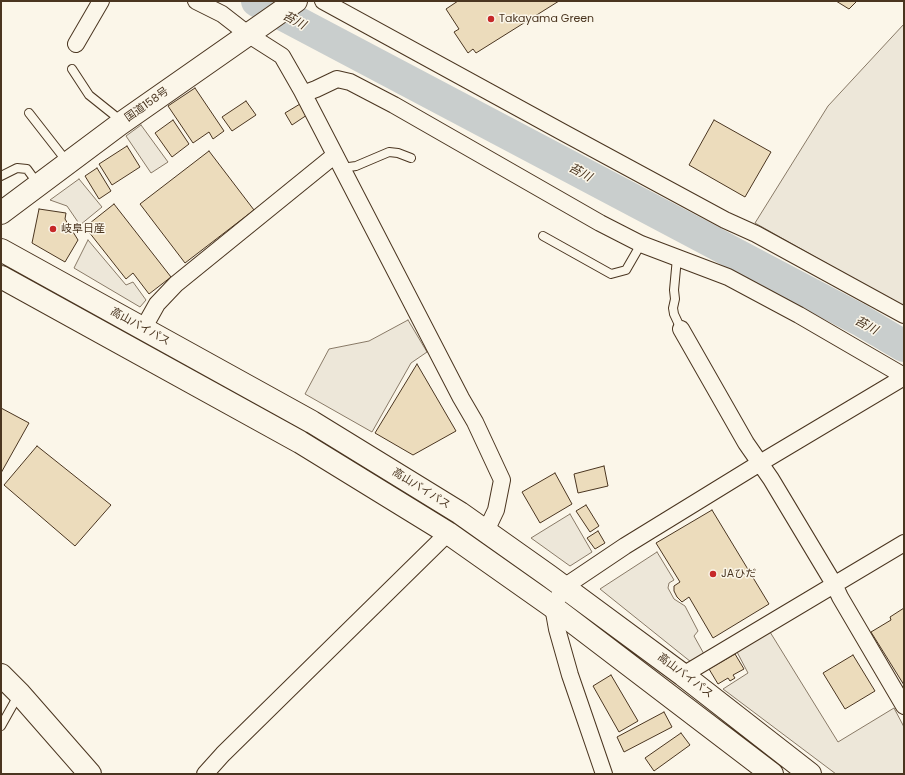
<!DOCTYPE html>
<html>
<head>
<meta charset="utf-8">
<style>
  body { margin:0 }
  #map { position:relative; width:905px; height:775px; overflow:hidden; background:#fbf6e9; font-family:Poppins,sans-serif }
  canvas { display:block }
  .frame { position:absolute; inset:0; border:2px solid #4a3520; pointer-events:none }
</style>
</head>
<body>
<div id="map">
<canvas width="905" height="775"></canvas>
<div class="frame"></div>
</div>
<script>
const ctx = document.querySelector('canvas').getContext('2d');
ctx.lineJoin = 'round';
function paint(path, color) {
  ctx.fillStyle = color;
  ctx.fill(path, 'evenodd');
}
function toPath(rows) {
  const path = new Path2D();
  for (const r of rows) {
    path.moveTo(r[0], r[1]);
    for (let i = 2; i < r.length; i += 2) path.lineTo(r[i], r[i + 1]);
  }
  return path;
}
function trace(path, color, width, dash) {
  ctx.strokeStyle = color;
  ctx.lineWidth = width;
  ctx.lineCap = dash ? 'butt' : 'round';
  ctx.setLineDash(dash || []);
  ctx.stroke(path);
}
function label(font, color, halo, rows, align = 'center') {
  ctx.font = font + ' Poppins,"Noto Sans JP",sans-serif';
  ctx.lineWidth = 3;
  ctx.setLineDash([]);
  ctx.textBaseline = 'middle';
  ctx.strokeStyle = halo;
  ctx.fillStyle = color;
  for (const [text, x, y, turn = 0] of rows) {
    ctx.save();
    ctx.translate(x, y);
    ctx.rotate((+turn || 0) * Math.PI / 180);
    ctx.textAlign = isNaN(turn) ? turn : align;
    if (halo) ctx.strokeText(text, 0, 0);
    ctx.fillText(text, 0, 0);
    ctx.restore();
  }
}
const parking = toPath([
  [904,24,904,307,755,223,828,106,904,24],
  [141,125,168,162,151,173,126,136,141,125],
  [79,179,102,207,80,225,67,206,50,200,79,179],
  [88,240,126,285,133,282,146,300,140,307,74,268,88,240],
  [408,320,427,352,411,363,372,432,305,394,329,349,369,341,408,320],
  [570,514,592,552,570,566,531,538,570,514],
  [657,552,674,580,669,583,668,588,674,599,685,606,698,631,694,636,704,654,691,662,600,589,657,552],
  [770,632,838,742,894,708,904,727,904,774,836,774,723,689,748,673,737,652,770,632]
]);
const river = toPath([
  [257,1,860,320,904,346]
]);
const building = toPath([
  [458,1,559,1,476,53,473,49,468,53,454,32,459,29,446,9,458,1],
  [836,1,857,1,849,9,836,1],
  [195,88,224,131,213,139,209,132,193,143,168,106,195,88],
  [246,101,256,115,232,131,222,117,246,101],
  [300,104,307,115,292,125,285,113,300,104],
  [173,120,189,144,172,157,155,133,173,120],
  [714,120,771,152,745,197,689,165,714,120],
  [127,146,140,167,112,185,99,164,127,146],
  [209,151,254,210,185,263,140,204,209,151],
  [97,168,111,191,99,199,85,176,97,168],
  [114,204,171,277,149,294,133,273,126,279,85,227,114,204],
  [39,209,66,213,65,219,78,240,65,262,32,243,39,209],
  [417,364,456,431,413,455,375,433,417,364],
  [1,408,29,423,1,473,1,408],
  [37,446,111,505,75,546,4,485,37,446],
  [604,466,608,486,578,493,574,474,604,466],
  [555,473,572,504,540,523,522,492,555,473],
  [586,505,599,526,590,532,576,511,586,505],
  [712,510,769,604,713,638,689,597,682,602,677,597,674,591,674,586,680,582,656,543,712,510],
  [598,531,605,543,595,549,587,538,598,531],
  [904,608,904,685,871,632,891,620,890,617,904,608],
  [735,654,744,669,733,675,735,678,730,681,728,678,718,684,709,669,735,654],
  [853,655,875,691,845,709,823,673,853,655],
  [611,675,638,721,619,732,593,686,611,675],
  [664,712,672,727,624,752,617,737,664,712],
  [681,733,690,745,654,771,645,758,681,733]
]);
const lane = toPath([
  [72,69,89,95,114,115,120,124],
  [29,113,68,163],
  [342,168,356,166,389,152,398,153,411,158],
  [1,176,17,168,27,169,38,184],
  [543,236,611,274,626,270,641,244],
  [677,258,674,290,675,299,673,308,674,314,681,329],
  [1,726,19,694]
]);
const street = toPath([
  [196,1,222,14,249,35,282,56,302,91,461,398,475,422,502,480,496,510,486,531],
  [323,1,566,134,725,220,756,234,904,315],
  [76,44,101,1],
  [302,91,308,92,316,89,337,79,350,82,394,105,600,223,641,244,728,277,799,315,904,376],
  [143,329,157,304,176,284,335,155],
  [681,329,746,443,771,479,834,584,840,597,904,706],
  [683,675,904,543],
  [205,774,223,754,448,533],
  [604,774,570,675,557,629,553,607,564,587,625,546,760,463,904,377]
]);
const secondary = toPath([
  [1,675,19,693,90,774]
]);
const highway = toPath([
  [1,213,120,124,296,1],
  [1,250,312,422,460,513,549,576,683,675,810,774],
  [1,277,300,442,448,533,553,607,772,774]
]);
const markers = [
  [491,19,4,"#c62828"],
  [53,229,4,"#c62828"],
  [713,574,4,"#c62828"]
];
const poiNames = [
  ["Takayama Green",499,19],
  ["岐阜日産",61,229],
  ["JAひだ",721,574]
];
const streetNames = [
  ["国道158号",147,105,-35],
  ["高山バイパス",140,327,29],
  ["高山バイパス",421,489,32],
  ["高山バイパス",685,676,37]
];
const waterNames = [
  ["苔川",294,21,28],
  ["苔川",580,173,28],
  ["苔川",866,326,28]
];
paint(parking, '#ede7d9');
trace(parking, '#887966', 1);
trace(river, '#c9cecd', 32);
paint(building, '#ecdcbc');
trace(building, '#4a3520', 1);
trace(lane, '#4a3520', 10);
trace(street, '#4a3520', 18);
trace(secondary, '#4a3520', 24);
trace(highway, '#4a3520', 24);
trace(lane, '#fbf6e9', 8);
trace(street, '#fbf6e9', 16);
trace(secondary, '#fbf6e9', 22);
trace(highway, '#fbf6e9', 22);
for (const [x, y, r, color] of markers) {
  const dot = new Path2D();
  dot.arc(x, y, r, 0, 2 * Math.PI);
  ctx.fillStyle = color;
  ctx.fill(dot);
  trace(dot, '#fbf6e9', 1.5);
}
label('11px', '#4a3520', '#fbf6e9', poiNames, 'left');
label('11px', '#4a3520', '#fbf6e9', streetNames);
label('italic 12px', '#4a3520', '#fbf6e9', waterNames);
</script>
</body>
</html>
